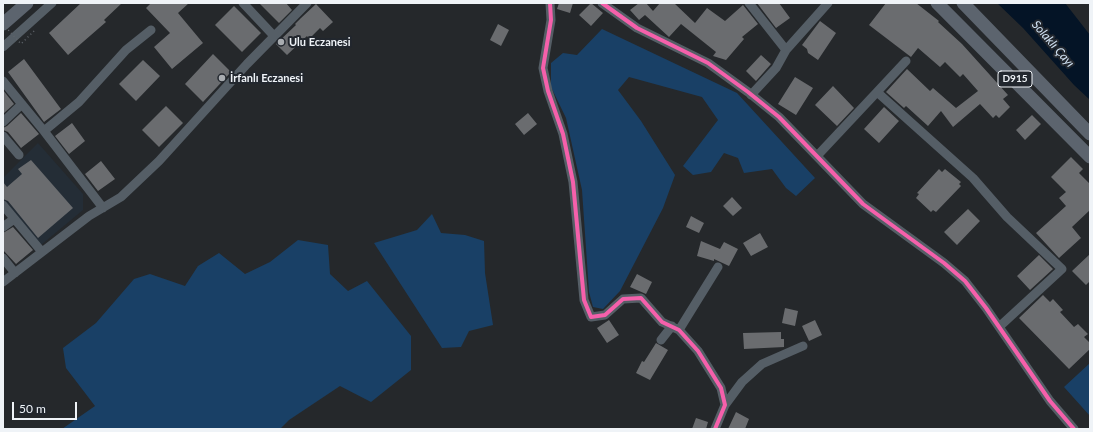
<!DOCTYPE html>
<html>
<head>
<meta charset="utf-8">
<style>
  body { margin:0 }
  #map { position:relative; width:1093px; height:432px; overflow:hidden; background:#25282b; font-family:Lato,sans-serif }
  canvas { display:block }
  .frame { position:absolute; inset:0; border:4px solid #eff3f7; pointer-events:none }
  .scale { position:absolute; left:12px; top:402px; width:65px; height:18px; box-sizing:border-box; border:2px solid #eff3f7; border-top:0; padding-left:5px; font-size:12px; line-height:14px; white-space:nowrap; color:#eff3f7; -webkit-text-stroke:3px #22272e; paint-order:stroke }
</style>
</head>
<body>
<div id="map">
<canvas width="1093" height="432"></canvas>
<div class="frame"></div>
<div class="scale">50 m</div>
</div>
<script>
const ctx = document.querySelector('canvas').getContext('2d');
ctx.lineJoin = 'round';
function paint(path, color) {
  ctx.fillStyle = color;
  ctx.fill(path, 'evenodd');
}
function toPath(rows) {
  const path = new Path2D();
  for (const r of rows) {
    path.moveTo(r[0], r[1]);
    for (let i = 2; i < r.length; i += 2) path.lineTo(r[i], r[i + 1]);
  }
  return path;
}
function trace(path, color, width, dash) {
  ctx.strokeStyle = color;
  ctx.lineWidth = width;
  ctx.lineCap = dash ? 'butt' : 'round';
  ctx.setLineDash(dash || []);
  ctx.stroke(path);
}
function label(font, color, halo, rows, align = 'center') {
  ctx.font = font + ' Lato,sans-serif';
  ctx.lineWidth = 4;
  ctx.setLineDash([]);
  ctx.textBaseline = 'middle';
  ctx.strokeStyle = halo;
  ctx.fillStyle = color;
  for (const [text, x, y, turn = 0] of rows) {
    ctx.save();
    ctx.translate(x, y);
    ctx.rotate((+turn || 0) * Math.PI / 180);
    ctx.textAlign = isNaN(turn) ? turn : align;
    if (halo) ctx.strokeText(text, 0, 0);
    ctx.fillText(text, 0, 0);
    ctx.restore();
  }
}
const built = toPath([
  [38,143,83,194,83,210,41,245,3,200,3,178]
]);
const green = toPath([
  [602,29,737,93,815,178,796,196,786,188,772,169,744,173,738,158,724,153,711,172,693,175,683,166,718,120,702,97,629,77,618,90,641,121,675,175,663,208,620,291,603,309,593,307,589,292,582,190,566,118,551,87,551,63,563,53,577,55],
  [432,214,441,233,465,235,484,241,485,273,493,325,469,331,461,347,442,348,374,243,417,230],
  [298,240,328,245,330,274,348,291,367,281,411,336,411,370,371,402,340,386,289,420,280,429,62,429,95,406,66,368,63,348,96,323,134,279,150,274,185,286,198,266,219,253,245,274,270,262],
  [1090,363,1090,416,1064,387]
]);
const water = toPath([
  [997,3,1065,3,1090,35,1090,100,1074,85,1023,28]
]);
const building = toPath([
  [81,3,122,3,104,20,106,22,68,55,49,33],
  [151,3,189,3,178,13,203,43,172,69,154,47,170,33,146,8],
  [259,3,286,3,292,10,279,23],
  [559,3,573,3,570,13,557,9],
  [591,3,603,13,591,26,579,15],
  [639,3,646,3,653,11,660,3,674,3,695,23,707,8,725,21,743,5,758,24,742,37,744,39,726,60,713,56,716,52,681,24,669,37,645,15,639,20,630,10],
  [757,3,779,3,790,18,776,28],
  [886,3,916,3,939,21,938,22,962,44,1008,95,1003,99,1010,107,999,118,996,115,993,118,980,104,953,127,941,111,928,126,906,106,904,108,886,92,907,69,930,91,933,88,956,108,978,91,963,74,960,77,945,62,940,67,918,48,911,57,869,25],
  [316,4,333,22,323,31,320,28,309,39,307,36,287,55,276,44,296,25,295,24,301,18],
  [234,6,261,33,242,52,215,25],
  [820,21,836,33,818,60,808,53,807,49,802,45],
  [498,24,509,30,501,46,490,40],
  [213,54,231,72,203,102,185,84],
  [761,55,771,64,756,81,746,71],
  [24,59,61,109,44,122,8,72],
  [143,60,160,76,136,101,119,84],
  [795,77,813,88,796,115,778,104],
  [833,86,854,108,837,126,815,105],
  [3,90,14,104,3,114],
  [166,106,183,123,159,147,142,130],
  [884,107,899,121,879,143,864,129],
  [21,113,39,134,21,148,8,132,3,130,3,128,7,126],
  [528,113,537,124,524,135,515,124],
  [1032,115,1041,124,1025,140,1016,130],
  [72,123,85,141,69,154,55,136],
  [1071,157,1083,169,1079,173,1090,184,1090,210,1072,227,1081,238,1059,258,1036,233,1066,206,1059,198,1066,192,1051,177],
  [31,160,73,208,38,238,8,201,3,199,3,182,7,187,22,174,18,169],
  [101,161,115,179,98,191,85,174],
  [939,169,942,172,945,169,961,182,959,184,961,186,936,212,933,210,931,212,916,198,919,194,917,193],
  [732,197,742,208,733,216,723,206],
  [968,209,980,221,957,245,944,232],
  [691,216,704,223,699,233,686,227],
  [13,227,33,250,16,264,3,250,3,233],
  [760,233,768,247,751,256,743,243],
  [701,241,720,249,724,242,738,249,729,266,714,259,714,261,697,256],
  [1090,254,1090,281,1086,285,1072,271],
  [1039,255,1053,269,1030,290,1017,276],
  [637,274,652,282,646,294,630,287],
  [1043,295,1050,302,1053,299,1063,310,1060,312,1074,327,1078,324,1088,334,1084,337,1090,343,1090,349,1069,369,1019,318],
  [785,308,798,311,795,326,782,323],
  [609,320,619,335,607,343,597,328],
  [815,320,822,335,809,341,802,326],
  [781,332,781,339,784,339,784,347,744,349,743,333],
  [656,343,668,350,650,380,636,373,642,361,644,362],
  [736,412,749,419,745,429,728,429],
  [696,418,708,422,706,429,692,429]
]);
const path = toPath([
  [22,43,36,29]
]);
const minor = toPath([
  [243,3,274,36],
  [550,3,551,20,543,68,548,91,563,134,573,182,584,300,591,317,605,315,623,299,641,298,662,322,679,330,698,351,721,388,725,405,715,429],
  [602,3,637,28,708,63,748,92,779,117,863,204,944,263,965,281,986,308,1050,401,1074,429],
  [749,3,786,50],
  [3,47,52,3],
  [3,81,44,131,103,208],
  [877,92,906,61],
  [751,95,776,68,786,50,828,3],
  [3,122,22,104],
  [44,131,79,102,126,50,151,30],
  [3,136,19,155],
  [817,156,877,92,973,178,1007,217,1062,269,999,327],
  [3,205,42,252],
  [3,227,14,219],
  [3,258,15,273],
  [3,282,89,216,121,197,159,161,247,64,307,3],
  [679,330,718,267],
  [661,340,672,326],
  [725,405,742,382,762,364,803,346]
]);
const highway = toPath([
  [937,3,1090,157],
  [963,3,1090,134],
  [3,24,27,3]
]);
const pathBridge = toPath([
  [3,24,21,44]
]);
const cycleway = toPath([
  [550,3,551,20,543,68,548,91,563,134,573,182,584,300,591,317,605,315,623,299,641,298,662,322,679,330,698,351,721,388,725,405,715,429],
  [602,3,637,28,708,63,748,92,779,117,863,204,944,263,965,281,986,308,1050,401,1074,429]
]);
const markers = [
  [281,42,4,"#a8acb0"],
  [222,78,4,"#a8acb0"]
];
const shields = [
  [1015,79,34]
];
const shieldNames = [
  ["D915",1015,79]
];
const poiNames = [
  ["Ulu Eczanesi",289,42],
  ["İrfanlı Eczanesi",230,78]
];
const waterNames = [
  ["Solaklı Çayı",1053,44,49]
];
paint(built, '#242d36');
paint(green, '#194066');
paint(water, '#041426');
paint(building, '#6a6c6f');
trace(path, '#60656b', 1.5, [1, 3]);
trace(minor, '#555e66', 9);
trace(highway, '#5c646e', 13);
trace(pathBridge, '#60656b', 1.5, [1, 3]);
trace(cycleway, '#f560ab', 4);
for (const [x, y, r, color] of markers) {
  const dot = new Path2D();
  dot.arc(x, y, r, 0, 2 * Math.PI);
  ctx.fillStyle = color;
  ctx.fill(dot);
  trace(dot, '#22272e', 1.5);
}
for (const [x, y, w] of shields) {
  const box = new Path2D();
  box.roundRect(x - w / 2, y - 8, w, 16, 3);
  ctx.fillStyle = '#22272e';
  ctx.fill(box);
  trace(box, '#eff3f7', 1);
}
label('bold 10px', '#eff3f7', null, shieldNames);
label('bold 11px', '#eff3f7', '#22272e', poiNames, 'left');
label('italic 12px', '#d1e2f3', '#22272e', waterNames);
</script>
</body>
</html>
